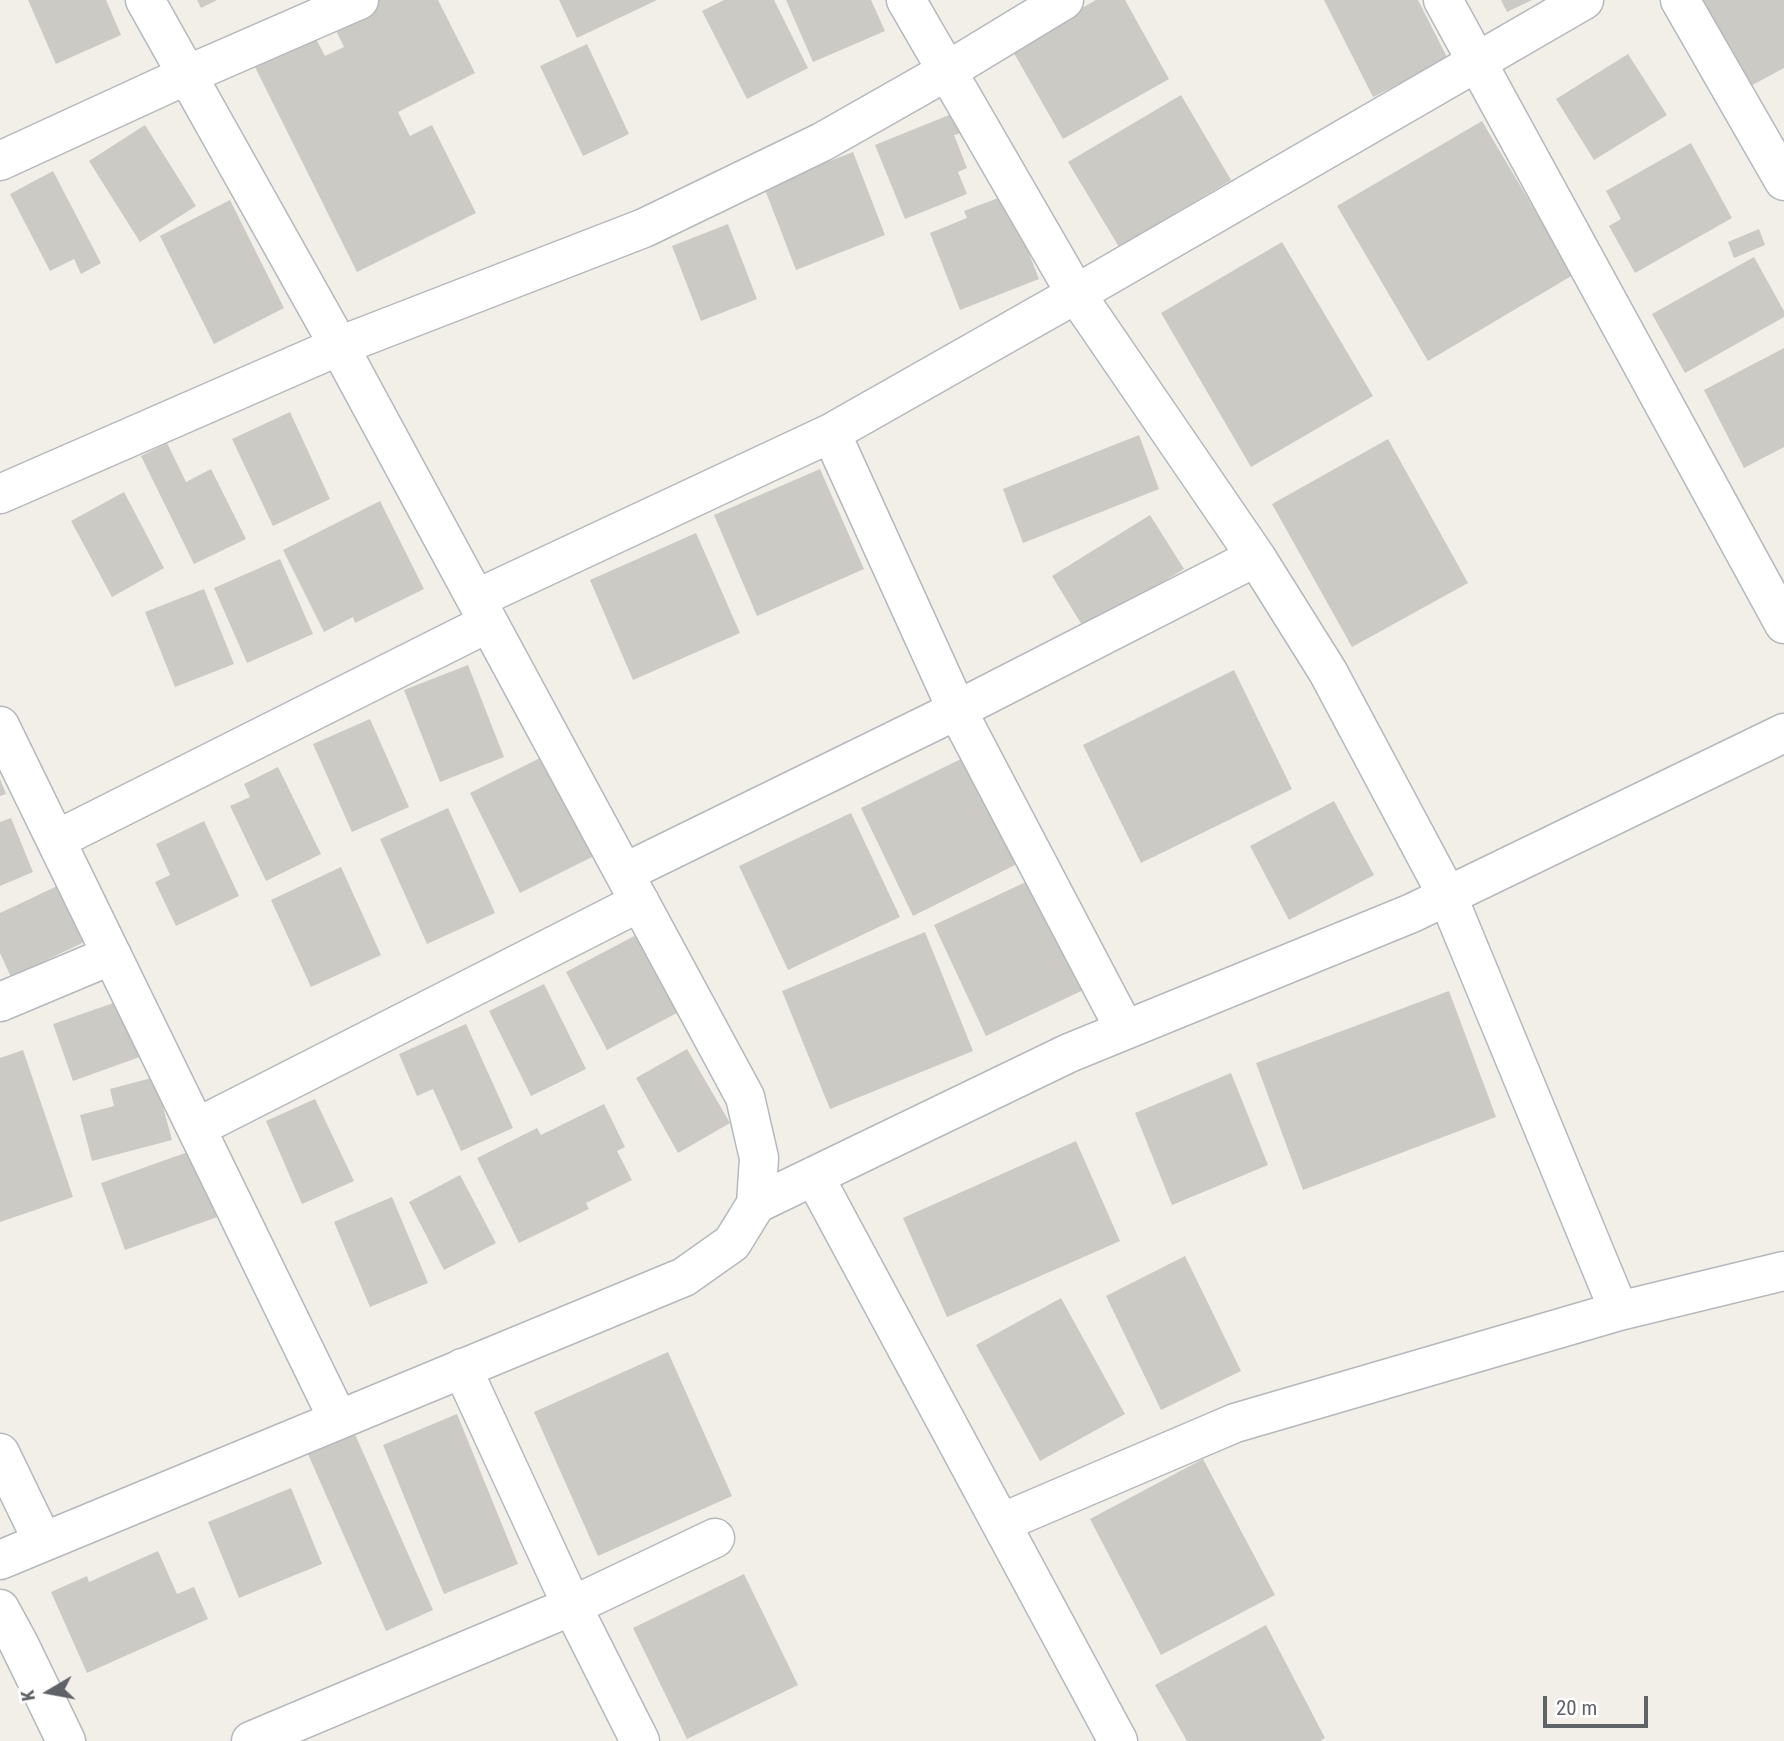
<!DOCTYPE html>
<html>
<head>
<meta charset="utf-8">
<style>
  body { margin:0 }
  #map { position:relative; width:1784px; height:1741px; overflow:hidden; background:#f1efe8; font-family:"Roboto Condensed",sans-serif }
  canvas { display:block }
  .north { position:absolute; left:14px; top:1657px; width:70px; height:70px; -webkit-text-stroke:5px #fff; paint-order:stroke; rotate:260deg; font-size:19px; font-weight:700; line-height:28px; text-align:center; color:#5f6368 }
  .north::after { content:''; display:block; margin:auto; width:24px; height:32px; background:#5f6368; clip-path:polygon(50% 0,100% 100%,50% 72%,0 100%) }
  .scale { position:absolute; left:1543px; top:1696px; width:105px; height:32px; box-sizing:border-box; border:4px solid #5f6368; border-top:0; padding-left:9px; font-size:21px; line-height:24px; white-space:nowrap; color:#5f6368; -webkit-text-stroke:5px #fff; paint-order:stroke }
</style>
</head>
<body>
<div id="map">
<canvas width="1784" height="1741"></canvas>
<div class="north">K</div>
<div class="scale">20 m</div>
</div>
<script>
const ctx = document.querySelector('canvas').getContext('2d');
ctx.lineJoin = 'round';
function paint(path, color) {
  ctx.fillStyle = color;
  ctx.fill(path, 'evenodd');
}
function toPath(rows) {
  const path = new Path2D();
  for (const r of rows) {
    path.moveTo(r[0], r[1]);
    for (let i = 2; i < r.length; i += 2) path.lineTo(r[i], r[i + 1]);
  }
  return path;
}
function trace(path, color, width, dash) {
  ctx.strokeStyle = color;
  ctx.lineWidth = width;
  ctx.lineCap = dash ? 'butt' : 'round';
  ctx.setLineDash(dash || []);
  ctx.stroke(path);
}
const building = toPath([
  [28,0,106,0,121,35,56,64],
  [197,0,217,0,201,8],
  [375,0,438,0,475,73,398,112,410,136,432,125,476,213,357,272,253,63,313,33,325,56,344,47,332,22],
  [559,0,657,0,577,38],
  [724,0,774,0,808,68,747,99,702,11],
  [786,0,871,0,885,31,813,62],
  [1096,0,1125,0,1169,79,1063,139,1011,48],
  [1324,0,1418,0,1448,59,1373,97],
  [1501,0,1532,0,1507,12],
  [1698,0,1784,0,1784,68,1745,89],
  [587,44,629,134,583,156,540,66],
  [1628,54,1667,115,1594,160,1556,99],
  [1181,95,1231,180,1119,247,1068,162],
  [954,113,961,133,954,135,967,168,958,172,967,194,905,219,875,145],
  [1482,121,1573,275,1428,361,1337,206],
  [145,125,196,206,140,242,89,161],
  [1691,143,1732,218,1635,273,1609,226,1621,219,1606,191],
  [853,152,885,235,796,270,764,187],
  [53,171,101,263,81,274,74,259,50,271,10,194],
  [1006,195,1039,279,960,310,930,233,967,218,964,211],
  [230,200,284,308,214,344,160,236],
  [728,224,757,299,701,321,672,246],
  [1759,229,1765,245,1734,258,1728,242],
  [1282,242,1373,396,1251,467,1161,313],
  [1754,257,1784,311,1784,317,1685,373,1652,314],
  [1784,348,1784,447,1744,468,1704,390],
  [290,412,330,499,273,526,232,439],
  [1139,435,1159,489,1023,543,1003,489],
  [1388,439,1468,583,1352,647,1272,504],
  [167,443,186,482,211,469,246,539,194,564,141,456],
  [820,469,864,569,757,616,714,515],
  [124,492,164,568,112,597,71,521],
  [380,501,424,589,355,623,353,617,324,632,283,550],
  [1150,515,1184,569,1085,630,1052,576],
  [696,533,740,633,633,680,590,580],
  [280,559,313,634,247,663,214,588],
  [204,589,234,664,175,687,145,612],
  [468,665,504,757,440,782,404,690],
  [1234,670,1292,789,1141,863,1083,745],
  [370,719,409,807,352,832,313,744],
  [546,755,596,855,520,893,470,793],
  [969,755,1021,862,913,916,861,808],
  [278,767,321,854,266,881,230,806,250,797,244,784],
  [0,779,6,794,0,796],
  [1334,801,1374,875,1289,920,1250,846],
  [448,808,495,913,427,944,380,839],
  [851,813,900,917,788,970,739,866],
  [11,818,33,872,0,886,0,822],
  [204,821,239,896,176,926,155,882,170,875,156,844],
  [1060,866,1111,977,986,1036,934,925],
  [341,867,381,955,311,987,271,900],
  [68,881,95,937,11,977,0,953,0,913],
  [925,932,973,1051,830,1109,782,991],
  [640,933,690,1006,607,1050,566,972],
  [544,984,586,1069,531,1096,489,1011],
  [1449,991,1496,1117,1303,1190,1256,1063],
  [128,998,148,1054,73,1081,53,1024],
  [466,1024,513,1128,461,1151,433,1089,417,1096,399,1054],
  [687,1049,730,1123,678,1153,636,1078],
  [23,1050,73,1197,0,1222,0,1058],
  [1231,1073,1268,1165,1172,1205,1135,1113],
  [155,1077,172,1140,92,1161,80,1115,114,1106,110,1089],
  [315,1099,354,1181,302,1204,266,1121],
  [604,1104,625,1147,617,1151,632,1180,586,1203,589,1209,519,1243,477,1158,537,1128,541,1135],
  [1076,1141,1120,1241,947,1317,903,1218],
  [199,1148,223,1215,125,1250,101,1183],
  [460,1175,496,1243,444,1270,409,1202],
  [392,1197,428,1283,370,1307,334,1222],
  [1185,1256,1241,1371,1161,1410,1106,1296],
  [1061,1298,1125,1414,1040,1461,976,1345],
  [668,1352,732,1496,598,1556,534,1412],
  [457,1414,518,1564,444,1594,383,1445],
  [354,1432,433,1610,386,1631,307,1452],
  [1203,1459,1275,1595,1161,1655,1090,1519],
  [291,1488,322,1564,239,1598,208,1522],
  [158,1551,177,1594,194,1587,208,1619,87,1673,51,1592,87,1576,89,1582],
  [744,1574,798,1685,687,1739,633,1628],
  [1266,1625,1325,1738,1320,1741,1187,1741,1155,1685]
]);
const minor = toPath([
  [906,0,1076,294,1256,557,1328,672,1447,895,1619,1311],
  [1443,0,1784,624],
  [1680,0,1784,181],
  [0,161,187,75,359,0],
  [831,433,957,710,1125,1030],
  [0,494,339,346,644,228,822,142,947,71,1064,0],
  [476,599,831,433,1076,294,1584,0],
  [0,726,338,1419],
  [56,840,488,623],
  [624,873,957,710,1256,557],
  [0,1002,112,955],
  [196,1128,640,902],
  [814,1176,1118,1741],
  [756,1204,1069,1053,1412,913,1784,733],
  [462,1368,572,1606,640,1741],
  [0,1453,43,1542],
  [1001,1523,1235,1423,1619,1311,1784,1271],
  [0,1560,684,1277,732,1243,756,1204,759,1158,745,1097,339,346,145,0],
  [0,1609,19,1644,66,1741],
  [251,1741,572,1606,715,1538]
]);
paint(building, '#cccac5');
trace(minor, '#b5b8bc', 41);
trace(minor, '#fff', 38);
</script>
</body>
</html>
